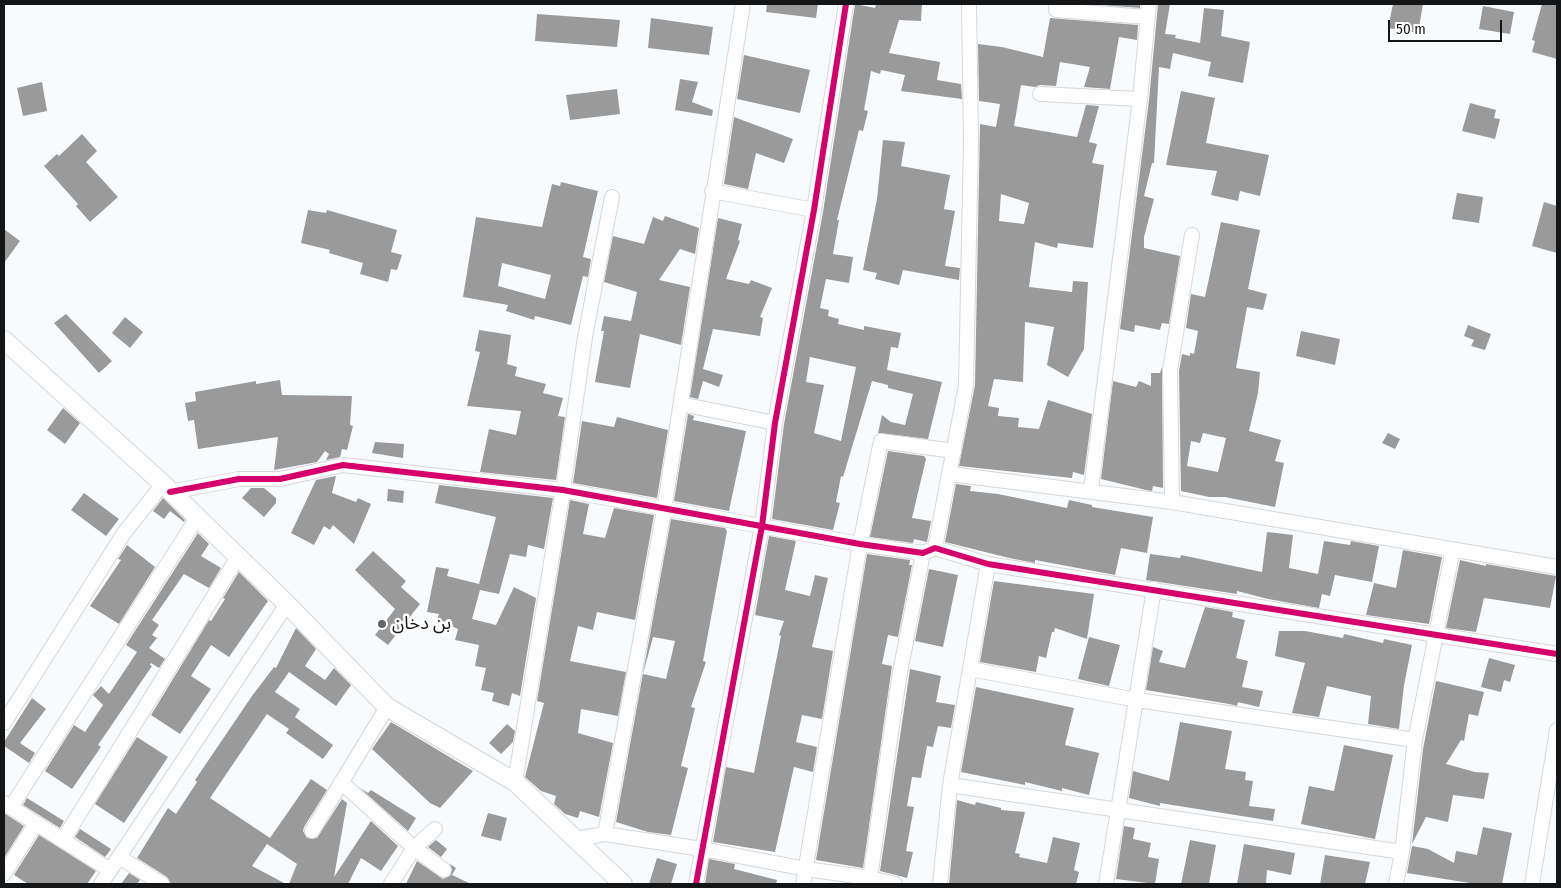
<!DOCTYPE html>
<html>
<head>
<meta charset="utf-8">
<style>
  body { margin:0 }
  #map { position:relative; width:1561px; height:888px; overflow:hidden; background:#f8fbfd; font-family:"Fira Sans Condensed",sans-serif }
  canvas { display:block }
  .frame { position:absolute; inset:0; border:5px solid #131517; pointer-events:none }
  .scale { position:absolute; left:1388px; top:20px; width:114px; height:22px; box-sizing:border-box; border:2px solid #131517; border-top:0; padding-left:6px; font-size:15px; line-height:18px; white-space:nowrap; color:#131517; -webkit-text-stroke:4px #fff; paint-order:stroke }
</style>
</head>
<body>
<div id="map">
<canvas width="1561" height="888"></canvas>
<div class="frame"></div>
<div class="scale">50 m</div>
</div>
<script>
const ctx = document.querySelector('canvas').getContext('2d');
ctx.lineJoin = 'round';
function paint(path, color) {
  ctx.fillStyle = color;
  ctx.fill(path, 'evenodd');
}
function toPath(rows) {
  const path = new Path2D();
  for (const r of rows) {
    path.moveTo(r[0], r[1]);
    for (let i = 2; i < r.length; i += 2) path.lineTo(r[i], r[i + 1]);
  }
  return path;
}
function trace(path, color, width, dash) {
  ctx.strokeStyle = color;
  ctx.lineWidth = width;
  ctx.lineCap = dash ? 'butt' : 'round';
  ctx.setLineDash(dash || []);
  ctx.stroke(path);
}
function label(font, color, halo, rows, align = 'center') {
  ctx.font = font + ' "Fira Sans Condensed","Noto Sans Arabic",sans-serif';
  ctx.lineWidth = 5;
  ctx.setLineDash([]);
  ctx.textBaseline = 'middle';
  ctx.strokeStyle = halo;
  ctx.fillStyle = color;
  for (const [text, x, y, turn = 0] of rows) {
    ctx.save();
    ctx.translate(x, y);
    ctx.rotate((+turn || 0) * Math.PI / 180);
    ctx.textAlign = isNaN(turn) ? turn : align;
    if (halo) ctx.strokeText(text, 0, 0);
    ctx.fillText(text, 0, 0);
    ctx.restore();
  }
}
const building = toPath([
  [767,4,818,4,816,18,766,12],
  [855,4,875,8,876,4,922,4,921,21,899,20,889,53,940,62,937,80,961,84,962,99,901,91,905,75,881,70,880,74,871,71,864,110,868,111,863,131,859,130,837,220,839,220,833,254,853,257,849,283,826,279,820,308,829,310,828,316,839,319,838,324,864,330,864,326,901,333,898,348,891,347,887,370,942,382,928,439,878,433,882,415,891,422,905,425,913,394,888,388,888,385,872,381,843,477,841,476,836,502,840,503,833,530,772,519,784,424,823,212],
  [810,357,856,367,841,441,814,433,824,385,806,382],
  [1089,4,1140,4,1140,8],
  [1158,4,1170,4,1165,34,1176,35,1175,38,1200,43,1204,8,1224,10,1221,36,1250,42,1243,83,1208,76,1211,62,1173,53,1170,69,1159,67,1154,163,1152,163,1144,196,1154,199,1144,237,1144,248,1180,256,1169,324,1162,323,1160,330,1135,325,1134,332,1120,329,1149,100],
  [1393,4,1423,4,1418,33,1388,28],
  [1542,4,1557,4,1557,59,1532,52,1535,41,1532,40],
  [1483,6,1514,12,1510,34,1479,29],
  [537,14,620,20,617,47,535,41],
  [651,18,713,27,709,55,648,48],
  [1050,18,1138,25,1137,40,1119,37,1110,89,1084,87,1090,67,1060,62,1056,86,1040,85,1035,87,1021,85,1014,126,1077,137,1086,105,1099,106,1089,142,1097,144,1092,163,1104,165,1093,248,1058,243,1057,248,1035,242,1029,287,1072,292,1073,281,1088,282,1084,349,1068,377,1047,365,1054,327,1025,322,1023,382,994,379,988,406,999,408,998,416,1019,418,1018,427,1039,429,1048,400,1092,414,1084,475,1073,472,1072,478,959,466,975,385,980,124,996,127,1000,104,979,101,978,44,1002,47,1043,57],
  [1001,194,1029,203,1024,224,999,221],
  [744,55,810,70,800,113,737,99],
  [680,79,698,82,692,102,713,110,712,116,675,110],
  [42,82,47,111,23,116,17,88],
  [617,89,620,114,570,120,566,95],
  [1181,91,1215,98,1206,143,1269,155,1260,196,1240,191,1238,201,1211,195,1217,171,1166,165],
  [1470,103,1496,110,1494,118,1500,119,1495,139,1462,131],
  [734,117,793,139,784,163,756,153,748,189,724,184],
  [82,134,97,151,86,162,118,197,90,222,76,206,78,204,44,166,57,154,59,156],
  [883,140,905,142,901,166,950,175,944,209,955,211,945,266,960,268,959,280,903,270,899,285,875,279,877,273,863,270,877,199],
  [561,182,598,191,583,257,591,259,588,277,583,276,571,325,535,316,534,320,506,311,508,305,463,297,476,217,542,227,552,184,560,186],
  [502,263,551,275,545,299,498,286],
  [1457,193,1483,197,1479,223,1452,219],
  [1544,202,1557,206,1557,253,1532,246],
  [308,210,326,213,327,210,397,230,391,252,402,255,397,270,391,269,388,282,360,274,363,263,329,253,330,250,301,243],
  [665,216,699,228,695,254,680,249,659,280,690,287,681,345,640,334,630,388,595,382,604,331,601,331,604,316,631,321,637,292,604,282,613,236,644,244,653,217,663,221],
  [718,218,742,224,738,240,740,241,726,279,749,284,751,280,772,288,760,317,763,318,760,336,713,329,703,369,723,375,719,387,703,381,698,399,690,397],
  [1221,222,1260,230,1248,289,1267,294,1263,310,1247,307,1236,368,1260,372,1258,393,1249,431,1281,440,1275,461,1284,463,1275,507,1225,497,1209,497,1181,491,1179,371,1182,354,1190,356,1190,353,1194,354,1198,331,1186,328,1191,294,1205,297],
  [1203,433,1226,438,1218,472,1187,466,1191,441,1200,443],
  [4,229,20,241,4,263],
  [66,314,112,361,99,373,54,323],
  [125,317,143,332,130,348,112,333],
  [1468,325,1491,334,1485,350,1471,346,1474,340,1464,336],
  [479,330,511,335,507,364,517,367,515,376,546,384,543,393,563,398,558,416,565,417,556,480,480,472,489,429,516,435,521,411,467,406,480,352,475,351],
  [1301,331,1340,339,1335,365,1296,356],
  [1162,367,1163,488,1153,486,1152,491,1146,490,1101,479,1113,381,1136,387,1139,381,1151,386,1151,373,1160,373],
  [280,380,282,395,352,396,350,425,353,426,347,450,342,449,340,457,326,460,329,454,325,451,317,462,274,470,278,437,198,449,194,420,188,421,185,403,196,401,195,392,256,381,256,384],
  [63,408,80,423,65,444,47,430],
  [688,414,694,416,693,420,746,431,729,511,674,501],
  [617,417,668,430,657,498,573,483,582,421,614,427],
  [1388,433,1400,439,1395,449,1382,443],
  [375,442,404,444,403,458,372,453],
  [888,451,924,456,926,459,912,518,931,521,927,542,914,539,913,543,870,537],
  [336,476,332,493,356,502,358,498,371,504,354,544,333,525,330,530,324,526,314,545,291,533,316,480],
  [956,484,971,486,970,491,998,494,1067,508,1069,500,1092,505,1092,507,1153,517,1147,553,1121,548,1115,575,1035,560,1035,563,1009,558,945,542],
  [439,485,553,498,544,549,528,545,526,557,510,554,499,594,480,590,472,619,496,625,514,587,536,598,520,696,512,693,509,706,492,701,494,693,481,690,486,668,475,666,479,645,455,640,458,629,437,620,439,614,427,612,436,567,449,569,447,576,479,584,496,517,435,503],
  [251,488,264,488,276,498,276,503,264,517,242,498],
  [388,489,404,491,403,503,387,501],
  [84,493,119,519,106,536,71,510],
  [163,498,185,520,184,522,170,511,164,519,153,511],
  [570,500,589,504,583,534,605,538,614,508,654,515,635,620,597,612,593,630,578,626,570,661,626,672,618,716,581,709,578,733,613,743,599,817,580,811,578,818,565,814,554,804,556,796,541,791,525,777,544,703,537,701],
  [671,519,725,528,727,531,703,661,706,662,691,707,695,708,681,766,688,768,671,835,648,832,616,822],
  [653,637,675,641,666,679,643,674],
  [1267,532,1293,535,1289,568,1318,574,1324,541,1350,545,1351,541,1379,546,1372,582,1335,575,1330,596,1322,594,1319,608,1268,599,1237,591,1237,594,1146,580,1150,554,1180,558,1181,555,1262,572],
  [198,533,209,544,201,556,221,568,209,588,184,574,152,620,159,625,152,635,157,638,149,648,165,659,159,668,151,663,150,665,152,666,98,745,101,747,72,789,45,771,74,725,85,732,103,705,93,695,101,686,109,694,137,652,126,645],
  [769,536,796,541,785,590,810,596,815,575,828,578,812,647,833,651,822,719,802,715,796,742,817,747,813,772,794,767,775,852,713,842,726,767,754,773,781,636,779,635,784,621,755,615],
  [127,545,155,567,119,624,90,606,121,560,118,559],
  [1403,550,1442,557,1429,624,1366,615,1374,583,1396,588],
  [373,551,406,581,401,587,420,604,388,645,375,635,395,609,355,570],
  [867,554,910,560,909,565,912,565,898,637,888,635,882,664,892,666,863,868,816,860],
  [1460,560,1486,566,1486,564,1556,576,1550,608,1484,598,1476,632,1446,628],
  [929,569,958,575,943,647,915,641],
  [239,572,268,601,229,657,211,645,191,676,211,689,180,734,151,715,209,620,211,621,225,599,223,598],
  [994,581,1094,594,1087,639,1055,628,1054,632,1052,632,1046,658,1039,656,1036,672,980,662],
  [1205,607,1233,612,1232,617,1245,620,1236,658,1248,661,1242,687,1263,691,1259,707,1238,702,1237,706,1229,704,1146,690,1153,647,1163,651,1159,662,1185,668],
  [296,628,316,649,305,666,325,680,334,668,351,685,336,706,289,672,275,692,300,709,295,717,333,745,323,759,286,733,289,729,267,714,210,798,270,838,311,779,327,790,304,827,303,831,307,838,317,838,342,799,347,803,334,877,371,821,398,846,381,871,361,858,348,884,289,884,297,864,267,844,252,866,286,884,171,884,167,877,137,858,168,808,176,814,197,782,195,780,252,696,274,667,276,668],
  [1279,631,1305,631,1343,638,1344,634,1383,643,1384,639,1412,645,1404,685,1399,729,1368,724,1371,696,1327,686,1319,717,1292,713,1305,663,1275,656],
  [1089,637,1120,645,1109,686,1078,679],
  [1489,658,1515,665,1510,682,1504,680,1501,692,1481,687],
  [910,669,941,676,936,702,955,705,951,728,938,726,933,747,927,746,921,778,912,777,907,806,914,807,906,851,913,852,907,878,880,871],
  [1436,681,1484,692,1478,716,1469,714,1464,741,1461,740,1446,764,1475,772,1489,773,1484,799,1453,795,1448,822,1426,817,1412,844,1423,749],
  [976,687,1074,708,1065,745,1099,753,1089,795,1062,788,1062,791,1025,782,1025,785,961,772],
  [32,698,46,709,20,743,35,753,29,763,4,746,4,742],
  [391,722,473,771,440,808,430,803,372,749],
  [1180,722,1232,731,1225,769,1246,772,1245,780,1253,781,1249,806,1275,809,1273,821,1160,803,1160,806,1129,798,1133,771,1169,781],
  [507,724,515,731,513,742,501,754,489,743],
  [137,737,168,757,124,823,95,804],
  [1344,745,1393,755,1375,839,1301,824,1309,786,1334,791],
  [360,788,368,793,371,790,416,818,408,831],
  [27,798,64,821,60,828,23,805],
  [957,800,975,805,976,802,1001,808,1001,810,1025,812,1015,853,1020,854,1019,857,1047,863,1053,837,1080,843,1074,870,1079,872,1076,884,949,884],
  [4,813,24,826,4,858],
  [488,813,507,818,501,841,481,836],
  [1124,826,1135,828,1133,839,1151,843,1148,857,1159,859,1155,884,1116,879],
  [1483,827,1512,833,1502,884,1476,884,1407,873,1412,846,1428,849,1454,863,1456,851,1477,855],
  [80,829,111,849,105,857,75,837],
  [39,835,96,871,87,884,28,884,14,875],
  [436,840,447,849,441,857,428,847],
  [1190,840,1216,845,1209,884,1181,884],
  [1244,844,1295,853,1291,875,1267,870,1266,884,1237,884],
  [1325,855,1370,862,1365,884,1320,884],
  [657,858,677,864,671,884,649,884],
  [709,859,735,864,734,869,777,880,776,884,705,884],
  [417,861,443,879,451,875,450,864,456,868,452,875,471,884,406,884],
  [129,873,140,880,137,884,121,884]
]);
const minor = toPath([
  [1056,4,1056,10,1147,17],
  [1040,94,1140,99],
  [712,191,814,210],
  [681,404,775,423],
  [950,474,1172,502,1557,567],
  [1091,490,1140,99,1149,4],
  [170,492,239,479,280,479,343,465,563,490,860,544,923,553,935,548,988,564,1557,654],
  [1172,502,1170,370,1192,235],
  [935,548,966,385,971,142,969,4],
  [970,669,1137,700,1415,740],
  [4,723,124,533,163,484],
  [341,782,414,848,444,870],
  [515,782,563,490,585,337,612,197],
  [950,785,1402,852],
  [4,803,110,870],
  [11,807,197,518],
  [312,831,387,707],
  [605,834,664,510,743,4],
  [575,839,605,834,702,849,806,869,870,878,895,884],
  [63,840,238,557],
  [119,857,162,884],
  [4,874,36,823],
  [870,878,899,678,923,553],
  [101,884,287,604],
  [391,884,414,848,435,829],
  [696,884,762,526,775,423,814,210,846,4],
  [803,884,860,544,881,441,954,451],
  [940,884,950,785,988,564],
  [1106,884,1154,589],
  [1396,884,1402,852,1415,740,1453,549],
  [1532,884,1557,730]
]);
const tertiary = toPath([
  [4,340,163,484,287,604,387,707,515,782,623,884]
]);
const cycleway = toPath([
  [170,492,239,479,280,479,343,465,563,490,860,544,923,553,935,548,988,564,1557,654],
  [696,884,762,526,775,423,814,210,846,4]
]);
const markers = [
  [382,624,5,"#636668"]
];
const poiNames = [
  ["بن دخان",392,624]
];
paint(building, '#9a9a9b');
trace(minor, '#d5d7d9', 16);
trace(tertiary, '#d5d7d9', 20);
trace(minor, '#fefeff', 14);
trace(tertiary, '#fefeff', 18);
trace(cycleway, '#d6006c', 6);
for (const [x, y, r, color] of markers) {
  const dot = new Path2D();
  dot.arc(x, y, r, 0, 2 * Math.PI);
  ctx.fillStyle = color;
  ctx.fill(dot);
  trace(dot, '#fff', 2);
}
label('18px', '#131517', '#fff', poiNames, 'left');
</script>
</body>
</html>
